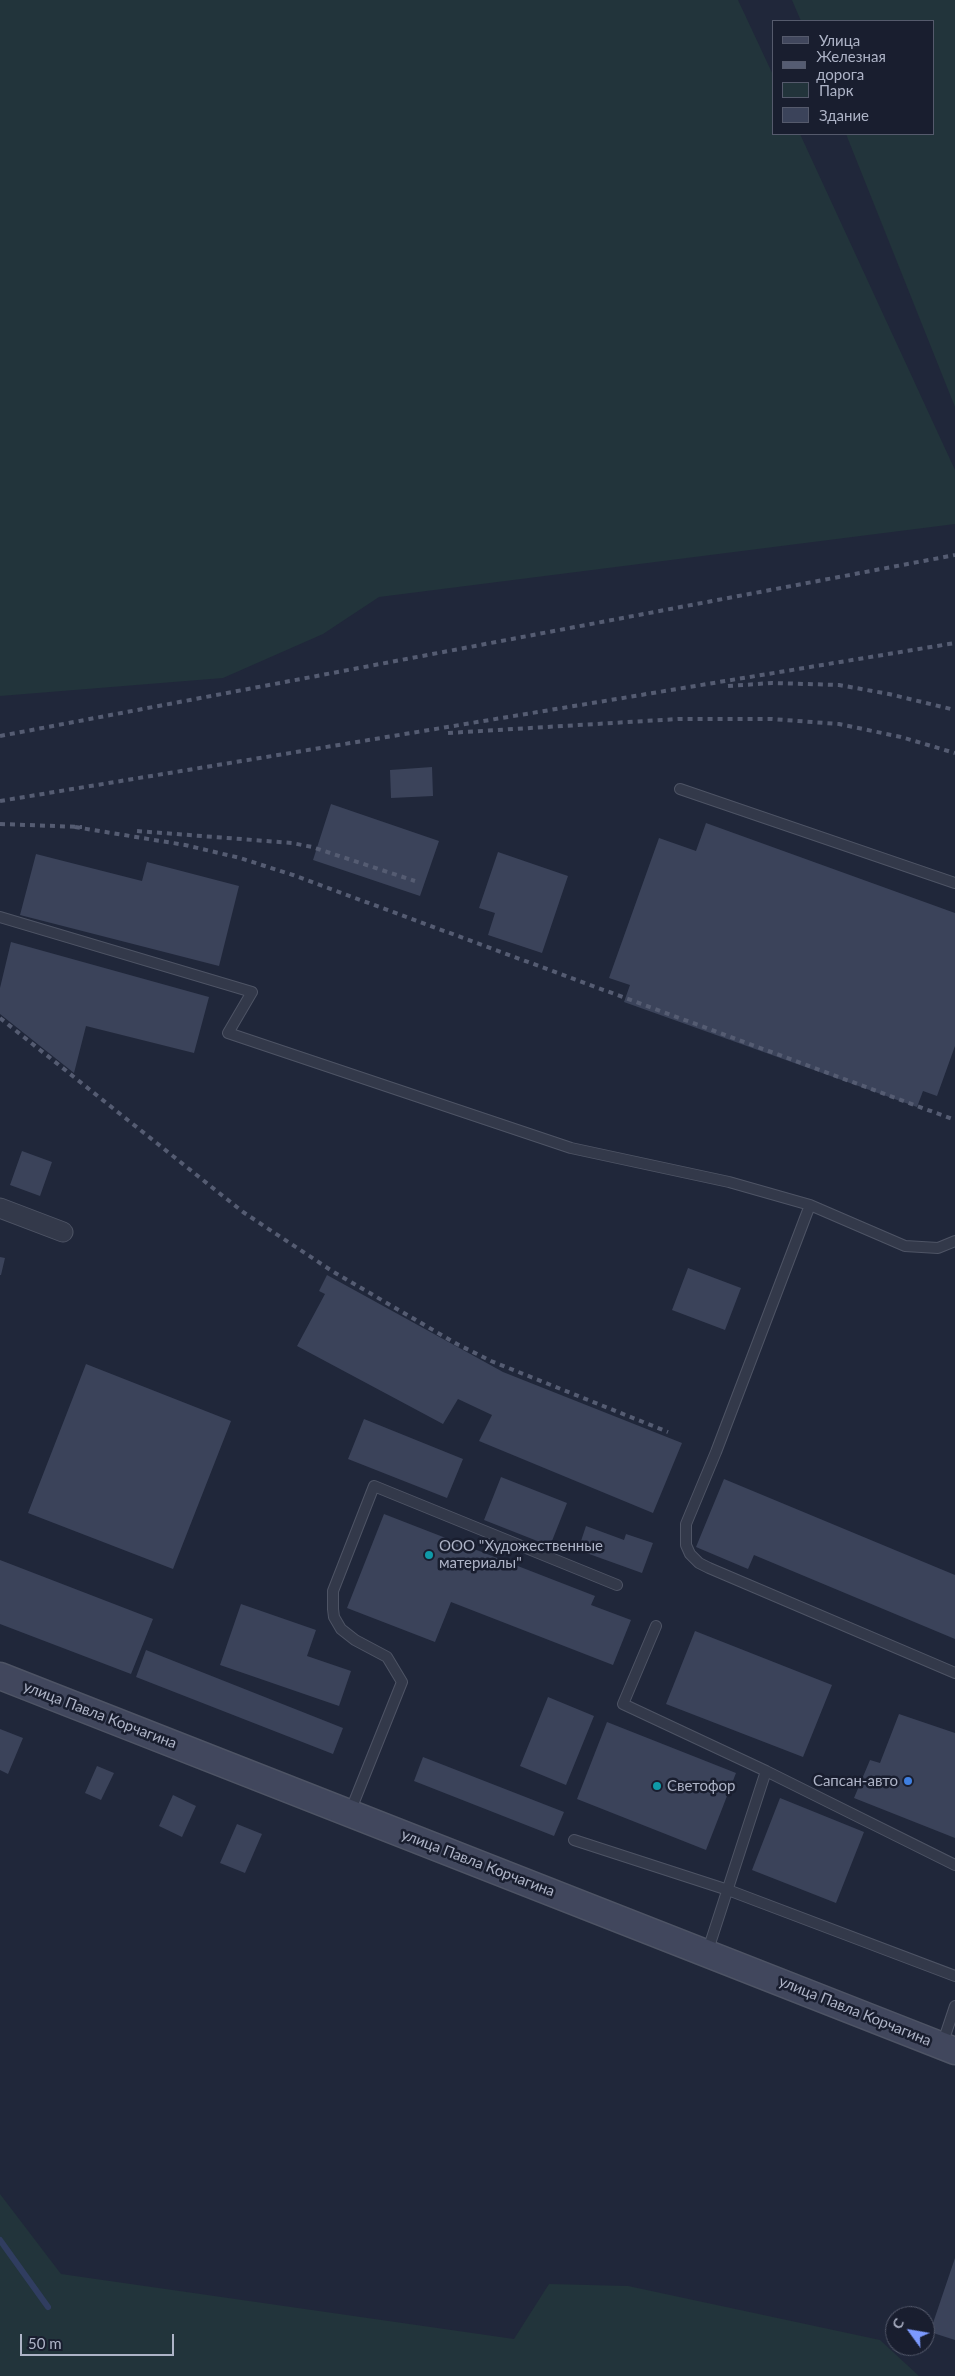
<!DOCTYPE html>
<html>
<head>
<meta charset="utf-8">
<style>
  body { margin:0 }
  #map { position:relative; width:955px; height:2376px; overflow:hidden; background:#20273a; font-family:Lato,sans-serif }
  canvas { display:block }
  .legend { position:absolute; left:772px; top:20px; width:162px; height:115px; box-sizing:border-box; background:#191e2f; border:1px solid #555a6c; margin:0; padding:6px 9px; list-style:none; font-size:15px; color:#aeb4c7 }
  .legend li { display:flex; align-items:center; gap:10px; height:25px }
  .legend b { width:25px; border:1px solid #555a6c }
  .north { position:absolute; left:885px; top:2306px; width:50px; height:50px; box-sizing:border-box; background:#191e2f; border:1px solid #555a6c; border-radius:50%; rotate:302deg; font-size:14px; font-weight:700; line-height:20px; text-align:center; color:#aeb4c7 }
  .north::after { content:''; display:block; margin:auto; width:18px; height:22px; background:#7c9afe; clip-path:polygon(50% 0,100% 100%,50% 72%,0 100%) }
  .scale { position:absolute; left:20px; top:2334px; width:154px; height:22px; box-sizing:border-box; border:2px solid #aeb4c7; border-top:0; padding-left:6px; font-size:15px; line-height:18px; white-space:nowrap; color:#aeb4c7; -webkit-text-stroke:4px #191e2f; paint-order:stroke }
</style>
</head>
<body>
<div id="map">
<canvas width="955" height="2376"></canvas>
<ul class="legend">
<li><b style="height:6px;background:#41475d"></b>Улица</li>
<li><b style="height:6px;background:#555c72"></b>Железная дорога</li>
<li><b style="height:14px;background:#22343b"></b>Парк</li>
<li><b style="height:14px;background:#3b435a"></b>Здание</li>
</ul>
<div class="north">С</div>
<div class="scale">50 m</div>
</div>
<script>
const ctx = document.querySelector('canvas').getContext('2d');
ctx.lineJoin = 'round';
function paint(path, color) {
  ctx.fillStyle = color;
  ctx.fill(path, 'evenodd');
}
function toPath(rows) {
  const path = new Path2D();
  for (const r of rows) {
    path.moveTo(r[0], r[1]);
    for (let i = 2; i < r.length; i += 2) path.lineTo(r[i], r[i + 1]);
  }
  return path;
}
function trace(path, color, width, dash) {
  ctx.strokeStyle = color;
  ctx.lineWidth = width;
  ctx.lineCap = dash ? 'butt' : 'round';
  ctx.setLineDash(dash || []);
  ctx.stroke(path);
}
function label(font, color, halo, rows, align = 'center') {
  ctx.font = font + ' Lato,sans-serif';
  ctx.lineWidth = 5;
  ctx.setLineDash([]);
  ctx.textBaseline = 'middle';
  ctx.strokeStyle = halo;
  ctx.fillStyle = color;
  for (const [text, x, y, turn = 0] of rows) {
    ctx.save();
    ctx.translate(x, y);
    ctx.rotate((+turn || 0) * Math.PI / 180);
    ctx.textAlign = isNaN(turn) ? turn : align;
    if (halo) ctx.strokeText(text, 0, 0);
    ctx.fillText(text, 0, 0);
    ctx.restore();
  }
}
const green = toPath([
  [0,0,738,0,774,77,774,134,800,134,955,470,955,524,379,597,323,634,223,678,0,696],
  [792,0,955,0,955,407,846,134,934,134,934,21,801,21],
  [0,2194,61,2274,514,2339,549,2284,628,2286,880,2340,919,2376,0,2376]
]);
const stream = toPath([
  [0,2240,48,2307]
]);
const building = toPath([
  [432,767,433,796,391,798,390,770],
  [331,804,439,841,420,896,313,860],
  [706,823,955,913,955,1046,937,1096,923,1091,917,1107,624,1002,630,985,609,978,659,838,696,851],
  [498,852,568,876,542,953,488,935,495,913,479,908],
  [36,854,142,881,147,862,239,886,219,966,20,915],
  [11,942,209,997,194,1053,86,1026,74,1073,0,1014,0,988],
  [22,1151,52,1162,40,1196,10,1185],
  [0,1257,5,1258,1,1275,0,1275],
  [688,1268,741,1288,725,1330,672,1310],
  [327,1275,503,1372,682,1443,653,1513,479,1441,492,1415,458,1399,443,1424,297,1346,325,1294,319,1291],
  [86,1364,231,1421,173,1569,28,1513],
  [364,1419,463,1459,447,1498,348,1459],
  [501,1477,567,1503,550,1546,484,1520],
  [724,1479,955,1575,955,1639,754,1555,748,1569,696,1547],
  [384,1514,595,1596,591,1605,631,1620,613,1665,451,1602,435,1642,347,1608],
  [586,1526,624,1540,626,1534,653,1543,642,1573,578,1550],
  [0,1560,153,1619,131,1674,0,1624],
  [241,1604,316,1630,307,1656,351,1671,339,1706,220,1665],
  [695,1631,832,1685,803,1757,666,1704],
  [146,1650,343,1728,333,1754,136,1677],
  [548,1697,594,1716,566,1785,520,1766],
  [899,1714,955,1733,955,1838,854,1798,870,1760,880,1763],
  [607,1722,736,1773,706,1850,577,1799],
  [0,1729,23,1738,8,1774,0,1770],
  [423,1757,564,1812,554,1836,414,1781],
  [97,1766,114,1773,101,1800,85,1793],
  [173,1795,196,1806,182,1837,159,1826],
  [780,1798,864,1832,836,1903,752,1870],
  [237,1824,262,1834,245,1873,220,1863],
  [955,2258,955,2340,930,2332]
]);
const service = toPath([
  [680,789,955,883],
  [0,917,252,992,228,1033,571,1148,729,1182,810,1205,905,1246,938,1248,955,1241],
  [810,1205,716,1452,686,1524,686,1545,690,1554,699,1563,709,1568,955,1673],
  [656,1626,623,1704,766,1771,707,1953],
  [766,1771,955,1865],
  [350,1812,402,1682,387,1657,355,1640,341,1629,334,1617,333,1609,333,1591,374,1486,617,1585],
  [574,1840,728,1890,955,1976],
  [942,2045,955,2006]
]);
const minor = toPath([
  [0,1208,63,1232]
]);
const secondary = toPath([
  [0,1676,955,2051]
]);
const rail = toPath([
  [728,686,772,683,839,685,889,694,955,710],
  [448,733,678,719,772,719,839,724,901,737,955,753],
  [0,736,955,555],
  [0,801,955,643],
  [0,824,82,827],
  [75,827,185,845,240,858,293,875,955,1120],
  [137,831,292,843,312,847,415,881],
  [0,1018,243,1212,332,1271,457,1344,491,1361,668,1432]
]);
const markers = [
  [429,1555,5,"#0f9aa8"],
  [908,1781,5,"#3f7fe0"],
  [657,1786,5,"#0f9aa8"]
];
const poiNames = [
  ["ООО \"Художественные",439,1546],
  ["материалы\"",439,1563],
  ["Сапсан-авто",898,1781,"right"],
  ["Светофор",667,1786]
];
const streetNames = [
  ["улица Павла Корчагина",100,1715,21],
  ["улица Павла Корчагина",478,1863,21],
  ["улица Павла Корчагина",855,2011,22]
];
paint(green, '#22343b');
trace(stream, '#303d60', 6);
paint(building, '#3b435a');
trace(service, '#4e5465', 12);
trace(minor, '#4e5465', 21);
trace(secondary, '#4e5465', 29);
trace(service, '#33394a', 10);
trace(minor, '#33394a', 19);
trace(secondary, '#41475d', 26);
trace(rail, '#555c72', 4, [5, 5]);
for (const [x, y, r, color] of markers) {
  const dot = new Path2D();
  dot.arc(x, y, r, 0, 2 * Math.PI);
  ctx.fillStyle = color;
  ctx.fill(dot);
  trace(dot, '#191e2f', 2);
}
label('15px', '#aeb4c7', '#191e2f', poiNames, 'left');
label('15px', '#aeb4c7', '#191e2f', streetNames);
</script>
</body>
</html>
